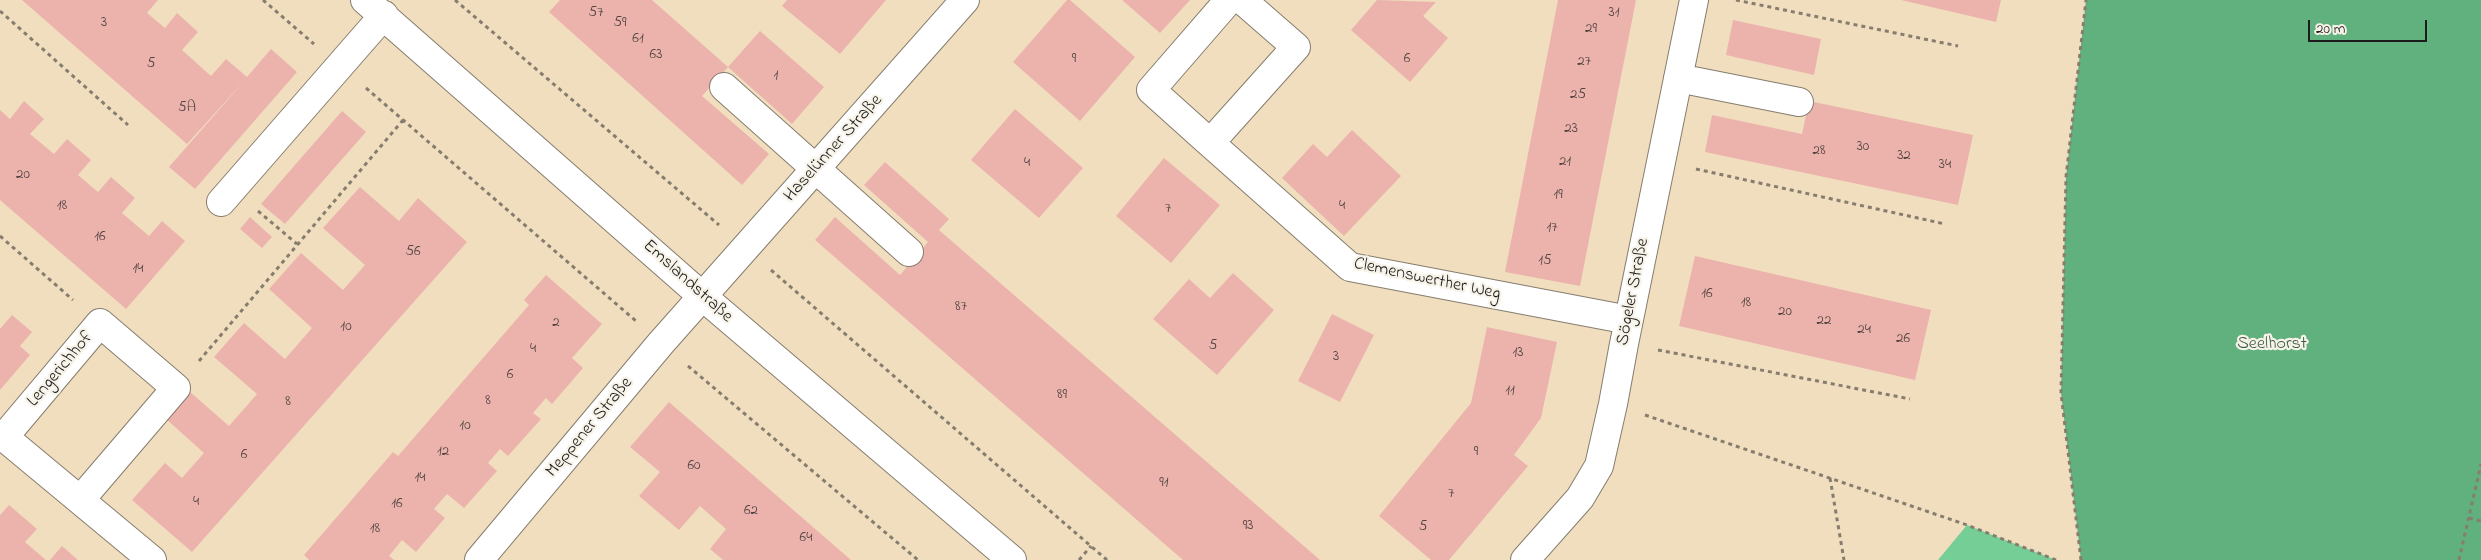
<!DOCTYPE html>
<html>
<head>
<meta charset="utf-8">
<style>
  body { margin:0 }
  #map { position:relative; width:2481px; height:560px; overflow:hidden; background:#f1debf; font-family:"Indie Flower",sans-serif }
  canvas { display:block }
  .scale { position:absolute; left:2308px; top:20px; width:119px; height:22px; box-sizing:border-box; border:2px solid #1c1c1c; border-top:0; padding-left:6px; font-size:15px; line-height:18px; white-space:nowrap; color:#1c1c1c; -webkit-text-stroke:4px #f7f3e8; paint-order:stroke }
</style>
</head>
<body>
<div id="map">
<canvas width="2481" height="560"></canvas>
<div class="scale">20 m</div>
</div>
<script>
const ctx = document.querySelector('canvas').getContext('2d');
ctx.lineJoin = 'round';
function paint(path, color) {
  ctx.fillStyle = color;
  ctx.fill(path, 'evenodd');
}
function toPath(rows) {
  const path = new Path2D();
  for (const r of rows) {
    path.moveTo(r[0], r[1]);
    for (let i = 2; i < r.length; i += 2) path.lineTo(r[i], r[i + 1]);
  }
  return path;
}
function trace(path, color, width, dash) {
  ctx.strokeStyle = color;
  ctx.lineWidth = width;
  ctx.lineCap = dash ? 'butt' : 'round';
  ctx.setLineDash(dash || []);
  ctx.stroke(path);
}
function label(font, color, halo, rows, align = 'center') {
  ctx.font = font + ' "Indie Flower",sans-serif';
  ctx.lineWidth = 4.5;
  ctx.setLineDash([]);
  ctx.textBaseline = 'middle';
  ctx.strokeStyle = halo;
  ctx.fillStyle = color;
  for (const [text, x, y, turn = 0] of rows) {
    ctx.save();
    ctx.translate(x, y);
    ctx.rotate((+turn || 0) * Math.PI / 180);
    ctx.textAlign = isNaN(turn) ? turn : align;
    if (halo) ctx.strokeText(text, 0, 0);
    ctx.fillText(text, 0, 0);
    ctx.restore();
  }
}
const green = toPath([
  [1967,525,2056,560,1938,560]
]);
const forest = toPath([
  [2086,0,2481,0,2481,560,2081,560,2061,393,2066,177]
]);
const building = toPath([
  [22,0,158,0,147,13,165,28,177,13,198,32,182,50,211,76,226,59,247,77,271,49,297,72,195,189,169,167,245,80,187,144],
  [560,0,652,0,728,67,702,96,769,154,742,185,549,12],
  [787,0,886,0,840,54,782,6],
  [1067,0,1070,0,1135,57,1080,121,1013,62],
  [1122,0,1190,0,1160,33],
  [1377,0,1436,2,1423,16,1448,38,1410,82,1351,30],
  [1558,0,1636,0,1580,286,1505,272],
  [1901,0,2001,0,1996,22],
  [1733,20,1821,39,1814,75,1726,55],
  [760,31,824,87,792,124,728,67],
  [24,101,44,119,30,134,54,154,67,139,91,160,78,175,98,192,111,177,135,198,122,213,149,236,162,221,185,241,126,309,0,200,0,110,10,119],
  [1809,101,1973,135,1958,205,1705,152,1712,115,1802,134],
  [1015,109,1083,168,1039,218,971,160],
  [342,111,366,132,285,224,261,204],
  [1352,130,1401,176,1344,236,1282,178,1313,144,1327,157],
  [1164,158,1220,205,1171,263,1116,216],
  [885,162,949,219,939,230,1320,560,1183,560,815,240,835,217,900,275,928,242,864,185],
  [360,187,399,221,418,198,467,242,192,552,132,500,165,463,182,478,204,453,165,418,189,391,229,426,257,394,214,357,244,323,285,359,312,328,269,289,301,253,343,290,365,265,323,228],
  [250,217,272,237,262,248,240,229],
  [1695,256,1931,310,1915,380,1679,326],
  [1233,273,1274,310,1217,375,1153,319,1189,279,1210,298],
  [546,275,602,324,572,358,583,368,552,404,546,398,533,413,541,419,508,456,500,449,488,463,497,471,464,508,447,494,434,509,445,518,416,552,402,540,389,556,394,560,309,560,304,555,393,452,398,456,529,305,524,300],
  [1332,314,1374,335,1340,402,1298,381],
  [12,315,32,332,20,346,30,355,0,390,0,329],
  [1487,327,1557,342,1541,418,1514,455,1528,466,1449,560,1431,560,1379,516,1471,403],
  [669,402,738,462,851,560,723,560,710,549,726,529,700,506,679,530,639,496,660,472,630,447],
  [9,505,37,529,25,542,46,560,0,560,0,515],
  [62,546,78,560,50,560]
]);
const path = toPath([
  [263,0,314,44],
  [455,0,719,225],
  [1736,0,1958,46],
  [0,11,128,125],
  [366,88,636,321],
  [1696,169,1945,224],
  [258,211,297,244],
  [0,236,73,300],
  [771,270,1107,560],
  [1658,350,1910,399],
  [199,361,403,120],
  [688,366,918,560],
  [1645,415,1967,525,2056,560],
  [1830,478,1844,560],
  [2469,518,2481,521],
  [1079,560,1091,546],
  [2081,560,2061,393,2066,177,2086,0],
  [2459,560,2481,464]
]);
const minor = toPath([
  [365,0,702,296,1012,560],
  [1242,0,1296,47,1210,143,1350,267,1629,320],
  [1678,78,1799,102],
  [724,87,909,252],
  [1210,143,1151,90,1229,0],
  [221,202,384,15],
  [81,499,176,388,100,323,4,437,152,560],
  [479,560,661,343,965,0],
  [1525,560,1580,498,1599,466,1613,404,1624,344,1694,0]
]);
const numberNames = [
  ["57",596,14],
  ["31",1614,14],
  ["3",104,24],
  ["59",620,24],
  ["29",1591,30],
  ["61",638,40],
  ["63",656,56],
  ["9",1074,60],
  ["6",1407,60],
  ["27",1584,63],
  ["5",151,65],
  ["1",776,77],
  ["25",1578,96],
  ["5A",187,109],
  ["23",1571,130],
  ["30",1863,148],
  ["28",1819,152],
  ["32",1904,157],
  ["21",1565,163],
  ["4",1027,164],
  ["34",1945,166],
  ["20",23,176],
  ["19",1558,196],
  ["18",62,207],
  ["4",1342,207],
  ["7",1168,210],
  ["17",1552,229],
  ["16",100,238],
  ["56",413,253],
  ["15",1545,262],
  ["14",138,270],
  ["16",1707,295],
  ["18",1746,304],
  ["87",961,308],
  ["20",1785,313],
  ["22",1824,322],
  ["2",556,324],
  ["10",346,328],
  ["24",1864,331],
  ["26",1903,340],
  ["5",1213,347],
  ["4",533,350],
  ["13",1518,354],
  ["3",1336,358],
  ["6",510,376],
  ["11",1510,392],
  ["89",1062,396],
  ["8",488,402],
  ["8",288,403],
  ["10",465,427],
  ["12",443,453],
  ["9",1476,453],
  ["6",244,456],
  ["60",694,467],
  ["14",420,479],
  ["91",1164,484],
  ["7",1451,495],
  ["4",196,503],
  ["16",397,505],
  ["62",751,512],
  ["93",1248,527],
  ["5",1423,528],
  ["18",375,530],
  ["64",806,539]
];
const streetNames = [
  ["Haselünner Straße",834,149,-48],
  ["Clemenswerther Weg",1427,280,12],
  ["Emslandstraße",687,282,42],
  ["Sögeler Straße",1634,292,-79],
  ["Lengerichhof",61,370,-50],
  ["Meppener Straße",590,428,-50]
];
const parkNames = [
  ["Seelhorst",2272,345]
];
paint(green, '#75ce95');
paint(forest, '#60b17e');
paint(building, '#ecb3ad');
trace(minor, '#867d6e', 30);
trace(path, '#867d6e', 3, [4, 4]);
trace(minor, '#fff', 28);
label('15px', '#504240', null, numberNames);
label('18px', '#1c1c1c', '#f7f3e8', streetNames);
label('18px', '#3b5a46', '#f7f3e8', parkNames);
</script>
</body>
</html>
